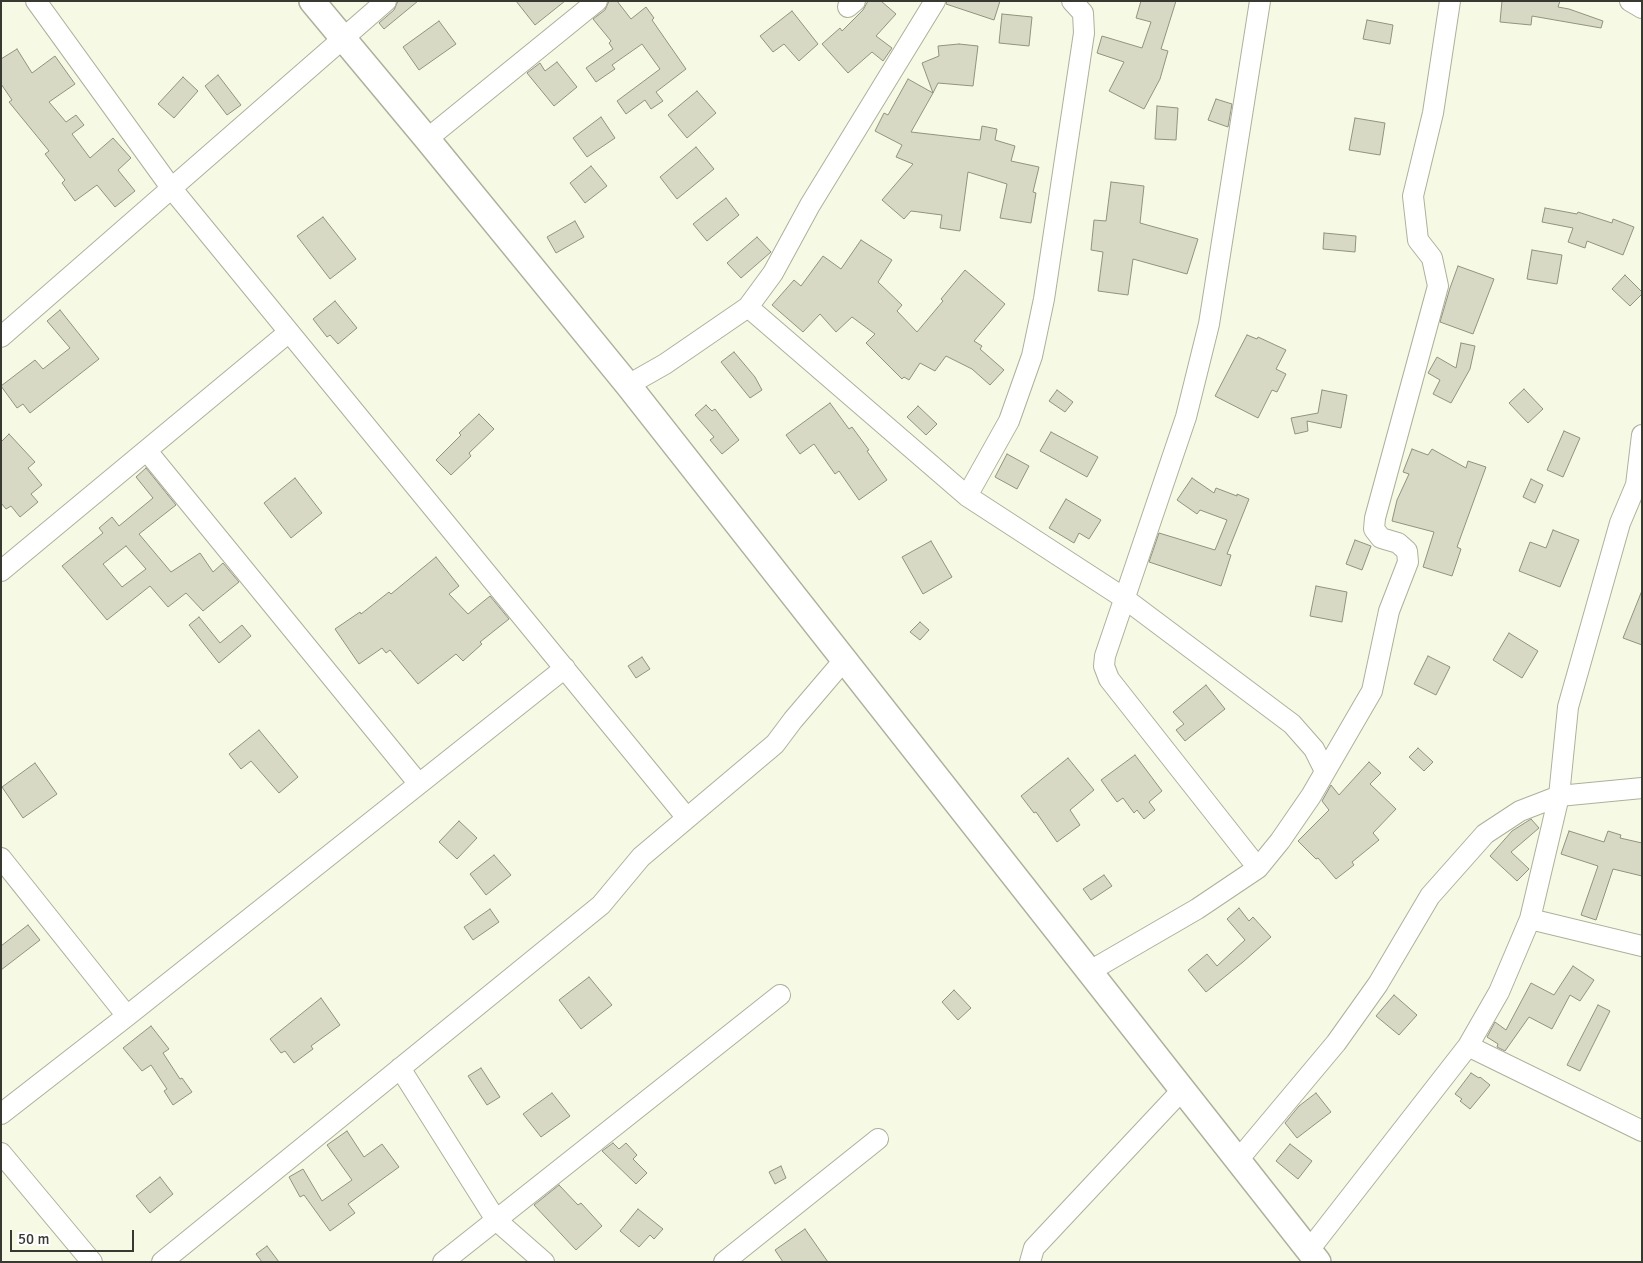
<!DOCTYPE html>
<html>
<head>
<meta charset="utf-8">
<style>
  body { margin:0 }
  #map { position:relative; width:1643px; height:1263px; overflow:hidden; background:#f6f9e4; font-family:Signika,sans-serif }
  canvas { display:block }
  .frame { position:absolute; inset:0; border:2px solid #383931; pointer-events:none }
  .scale { position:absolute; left:10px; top:1230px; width:124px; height:22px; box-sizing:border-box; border:2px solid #383931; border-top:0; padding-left:6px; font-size:15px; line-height:18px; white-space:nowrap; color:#383931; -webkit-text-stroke:4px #fff; paint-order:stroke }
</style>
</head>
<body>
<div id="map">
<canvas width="1643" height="1263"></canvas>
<div class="frame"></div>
<div class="scale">50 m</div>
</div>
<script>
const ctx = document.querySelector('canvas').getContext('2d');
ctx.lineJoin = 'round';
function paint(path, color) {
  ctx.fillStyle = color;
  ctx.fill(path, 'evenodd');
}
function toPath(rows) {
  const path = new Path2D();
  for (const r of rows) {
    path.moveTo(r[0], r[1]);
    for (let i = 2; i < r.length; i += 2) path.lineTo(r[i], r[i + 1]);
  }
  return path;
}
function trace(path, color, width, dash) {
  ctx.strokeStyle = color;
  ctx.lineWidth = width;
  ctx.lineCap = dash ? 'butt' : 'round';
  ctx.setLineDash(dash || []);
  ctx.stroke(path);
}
const building = toPath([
  [398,1,418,1,384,29,379,23,394,10,398,1],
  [516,1,565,1,535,25,516,1],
  [609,1,617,1,631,19,646,7,654,18,652,20,686,69,656,92,663,101,651,109,645,100,626,114,617,101,660,69,642,44,612,65,615,69,596,82,586,68,613,49,609,43,611,41,593,19,605,10,609,1],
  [868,1,881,1,896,14,876,36,892,48,883,61,872,52,848,73,822,44,840,28,842,31,863,10,868,1],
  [947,1,1000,1,994,20,946,4,947,1],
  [1141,1,1176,1,1161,49,1168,51,1160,79,1144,109,1109,91,1124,62,1097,53,1102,36,1142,48,1151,22,1136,18,1141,1],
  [1502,1,1560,1,1558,7,1569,9,1603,21,1601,28,1532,16,1531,25,1500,22,1502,1],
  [792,11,818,44,799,61,784,44,773,52,760,36,792,11],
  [1002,14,1032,17,1029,46,999,43,1002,14],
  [1367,20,1393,25,1390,44,1363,39,1367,20],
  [439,21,456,44,419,70,403,47,439,21],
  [959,44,978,46,973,86,938,83,933,93,922,63,939,56,938,46,959,44],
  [17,49,32,73,55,56,75,84,49,102,66,122,76,115,84,125,72,134,90,158,113,138,131,158,118,170,135,191,115,207,97,185,75,201,62,183,65,180,45,154,49,151,9,102,12,100,1,84,1,59,17,49],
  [557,62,577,87,554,106,527,73,540,63,545,71,557,62],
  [218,75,241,105,227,115,205,86,218,75],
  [183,77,198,91,174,118,158,104,183,77],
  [908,79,933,93,911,132,980,140,982,126,997,129,995,140,1015,146,1011,161,1039,167,1033,192,1036,193,1031,223,1000,218,1007,184,968,172,960,231,940,228,942,215,911,211,904,219,882,200,913,164,896,157,902,145,875,131,884,113,888,115,908,79],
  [697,91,716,113,687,138,668,115,697,91],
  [1216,99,1232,104,1228,127,1208,120,1216,99],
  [1157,106,1178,108,1176,140,1155,139,1157,106],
  [601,117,615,138,587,157,573,138,601,117],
  [1355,118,1385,123,1380,155,1349,150,1355,118],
  [696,147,714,169,677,199,660,177,696,147],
  [591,166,607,186,585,203,570,183,591,166],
  [1111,182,1144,186,1140,223,1198,239,1187,274,1133,259,1128,295,1098,291,1103,252,1091,250,1094,220,1106,221,1111,182],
  [726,198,739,215,707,241,693,224,726,198],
  [1545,208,1577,214,1578,212,1612,223,1613,219,1634,227,1623,255,1587,241,1585,248,1568,242,1573,228,1542,222,1545,208],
  [323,217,356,259,330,279,297,236,323,217],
  [575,221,584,237,556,253,547,237,575,221],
  [1324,233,1356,236,1355,252,1323,249,1324,233],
  [757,237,771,252,741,278,727,263,757,237],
  [861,240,892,260,878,282,902,305,897,311,917,332,943,301,941,299,965,270,1005,304,974,341,982,346,980,349,1004,370,990,385,972,369,946,356,935,371,920,363,909,380,904,377,902,379,866,343,875,334,852,317,836,332,820,314,803,332,772,305,794,280,801,286,823,256,841,269,861,240],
  [1532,250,1562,255,1557,284,1527,279,1532,250],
  [1458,266,1494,279,1473,334,1440,322,1450,288,1458,266],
  [1625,275,1642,292,1642,294,1630,306,1612,289,1625,275],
  [335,301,357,328,338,344,330,335,327,337,313,319,335,301],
  [60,310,99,359,30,413,23,404,17,408,1,386,35,360,43,369,70,348,47,321,60,310],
  [1247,335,1257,339,1258,337,1286,350,1276,369,1286,374,1277,392,1272,390,1258,418,1215,396,1247,335],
  [1461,343,1475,346,1470,369,1451,403,1433,394,1440,380,1428,373,1437,357,1456,368,1461,343],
  [734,352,755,377,762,390,750,398,721,362,734,352],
  [1524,389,1543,409,1528,423,1509,403,1524,389],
  [1057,390,1073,402,1065,412,1049,401,1057,390],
  [1322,390,1347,395,1341,428,1307,421,1308,431,1295,434,1291,418,1318,413,1322,390],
  [830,403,849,429,852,427,869,450,867,451,887,480,859,500,839,471,835,474,814,444,800,454,786,435,830,403],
  [706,405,712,411,715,409,739,440,722,454,710,440,714,437,695,415,706,405],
  [918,406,937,424,926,435,907,417,918,406],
  [479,414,494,429,469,453,471,456,451,475,436,460,461,435,459,433,479,414],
  [1564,431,1580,438,1563,477,1547,470,1564,431],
  [1051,432,1098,457,1087,477,1040,451,1051,432],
  [9,434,35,462,28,468,42,485,31,494,38,502,20,517,11,506,6,509,1,503,1,442,9,434],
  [1412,449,1428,455,1432,449,1466,468,1468,461,1486,467,1457,547,1461,549,1452,576,1423,567,1434,532,1392,521,1397,500,1409,474,1403,472,1412,449],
  [1007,454,1029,466,1017,489,995,477,1007,454],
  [146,468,176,505,139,534,171,572,200,553,213,572,223,563,239,582,203,611,186,593,168,607,150,586,107,620,62,566,103,533,99,528,112,517,119,526,153,498,136,477,146,468],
  [126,546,146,569,122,587,103,564,126,546],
  [295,478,322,513,291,538,264,503,295,478],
  [1192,478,1214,493,1216,488,1237,496,1237,494,1249,499,1227,554,1231,555,1221,586,1149,562,1159,533,1215,550,1227,520,1200,510,1197,514,1177,500,1192,478],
  [1531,479,1543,485,1535,503,1523,497,1531,479],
  [1066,499,1101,520,1089,539,1079,533,1074,543,1049,528,1066,499],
  [1553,530,1579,540,1560,587,1519,571,1530,542,1546,548,1553,530],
  [1355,540,1371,546,1362,570,1346,564,1355,540],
  [931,541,952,577,923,594,902,557,931,541],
  [436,557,459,586,449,594,468,614,490,596,509,619,480,642,482,644,463,661,456,654,418,684,390,650,386,653,382,648,359,664,335,629,360,612,361,614,389,592,391,594,436,557],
  [1316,586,1347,592,1342,622,1310,616,1316,586],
  [1641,593,1642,593,1642,645,1623,638,1641,593],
  [199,617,220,643,242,625,251,636,219,663,189,625,199,617],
  [920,622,929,630,920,640,910,632,920,622],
  [1509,633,1538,651,1522,678,1493,660,1509,633],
  [1428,656,1450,667,1436,695,1414,684,1428,656],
  [642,657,650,669,636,678,628,666,642,657],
  [1206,685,1225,709,1185,741,1176,730,1184,724,1173,712,1206,685],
  [259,730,298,777,279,793,251,761,241,769,229,754,259,730],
  [1418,748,1433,762,1424,771,1409,757,1418,748],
  [1135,755,1162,791,1149,802,1155,810,1144,819,1137,810,1134,813,1123,798,1117,802,1101,780,1135,755],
  [1068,758,1094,790,1070,810,1080,825,1057,842,1036,812,1034,813,1021,796,1068,758],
  [1369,762,1381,773,1370,784,1396,809,1373,833,1379,840,1352,862,1354,865,1336,879,1318,858,1316,859,1298,841,1329,810,1322,801,1331,785,1339,795,1369,762],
  [35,763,57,794,23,818,2,787,35,763],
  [1531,819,1539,828,1511,852,1529,869,1517,881,1490,856,1512,831,1531,819],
  [459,821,477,838,457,859,439,842,459,821],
  [1569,831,1604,842,1608,831,1621,835,1620,838,1642,843,1642,876,1613,869,1596,920,1581,915,1598,866,1561,854,1569,831],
  [494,855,511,875,486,895,470,874,494,855],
  [1104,875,1112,886,1091,900,1083,889,1104,875],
  [1239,908,1249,921,1253,917,1271,937,1243,962,1206,992,1188,970,1207,954,1217,966,1245,940,1227,919,1239,908],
  [490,909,499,922,473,940,464,927,490,909],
  [28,925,40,940,1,970,1,946,28,925],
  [1573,966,1594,980,1580,1001,1570,995,1552,1029,1529,1017,1505,1051,1497,1047,1498,1044,1487,1037,1495,1022,1506,1030,1531,983,1554,995,1573,966],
  [589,977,612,1005,581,1029,559,1000,589,977],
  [954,990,971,1008,958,1020,942,1002,954,990],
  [1394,995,1417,1015,1399,1035,1376,1016,1394,995],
  [321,998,340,1025,311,1046,313,1049,294,1063,285,1051,281,1053,270,1039,321,998],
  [1598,1005,1610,1011,1580,1071,1567,1065,1598,1005],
  [151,1026,169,1049,163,1053,180,1079,182,1078,192,1092,173,1105,164,1091,167,1089,151,1065,142,1071,123,1048,151,1026],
  [481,1068,500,1097,487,1105,468,1076,481,1068],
  [1471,1073,1479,1078,1480,1077,1490,1085,1470,1109,1460,1101,1462,1099,1455,1094,1471,1073],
  [552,1093,570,1116,541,1137,523,1114,552,1093],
  [1316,1093,1331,1112,1297,1138,1285,1123,1299,1106,1316,1093],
  [347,1131,364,1157,382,1144,399,1167,348,1204,355,1213,330,1231,304,1195,300,1197,289,1177,303,1169,322,1201,352,1180,327,1145,347,1131],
  [613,1143,619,1149,626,1143,637,1155,633,1159,647,1173,636,1184,602,1151,613,1143],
  [1290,1144,1312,1161,1298,1179,1276,1161,1290,1144],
  [781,1166,786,1178,775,1184,769,1172,781,1166],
  [160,1177,173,1194,150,1213,136,1196,160,1177],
  [559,1185,578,1205,581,1203,602,1226,576,1250,534,1205,559,1185],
  [638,1209,663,1229,654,1239,650,1235,639,1247,620,1231,638,1209],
  [805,1229,828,1262,783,1262,775,1250,805,1229],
  [267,1246,279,1262,262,1262,256,1254,267,1246]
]);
const minor = toPath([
  [36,1,172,189,687,818],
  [1630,1,1642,8],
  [848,7,855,1],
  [427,139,597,1],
  [748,307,967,496,1124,598,1292,724,1314,749,1325,771],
  [1,337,386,1],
  [628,385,665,364,748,307,773,273,810,205,935,1],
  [147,451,419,784],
  [967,496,1009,421,1032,356,1044,299,1084,33,1083,13,1072,1],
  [1,571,289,332],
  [1,858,127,1016],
  [1258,868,1109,679,1104,666,1105,656,1186,417,1209,324,1260,1],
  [1530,919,1642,946],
  [1090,971,1197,909,1258,868,1280,841,1311,796,1372,691,1389,611,1408,562,1407,551,1398,543,1381,538,1374,529,1375,518,1438,286,1432,258,1418,240,1413,196,1433,113,1450,1],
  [1468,1046,1642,1131],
  [400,1068,496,1220,544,1262],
  [1,1114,127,1016,565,668],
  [1,1153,92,1262],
  [1238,1160,1336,1043,1378,984,1430,896,1485,834,1520,811,1559,796,1642,788],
  [1309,1250,1468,1046,1499,992,1530,919,1559,796,1568,707,1620,523,1636,485,1642,435],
  [162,1262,601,905,641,857,775,744,793,720,845,659],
  [443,1262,780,995],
  [724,1262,878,1139],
  [1030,1262,1034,1248,1183,1089]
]);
const tertiary = toPath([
  [312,1,427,139,628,385,1318,1262]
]);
paint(building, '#d7d9c5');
trace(building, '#919380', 1);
trace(minor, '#aeb09c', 22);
trace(tertiary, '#aeb09c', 28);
trace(minor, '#fff', 20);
trace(tertiary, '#fff', 25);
</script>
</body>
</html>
